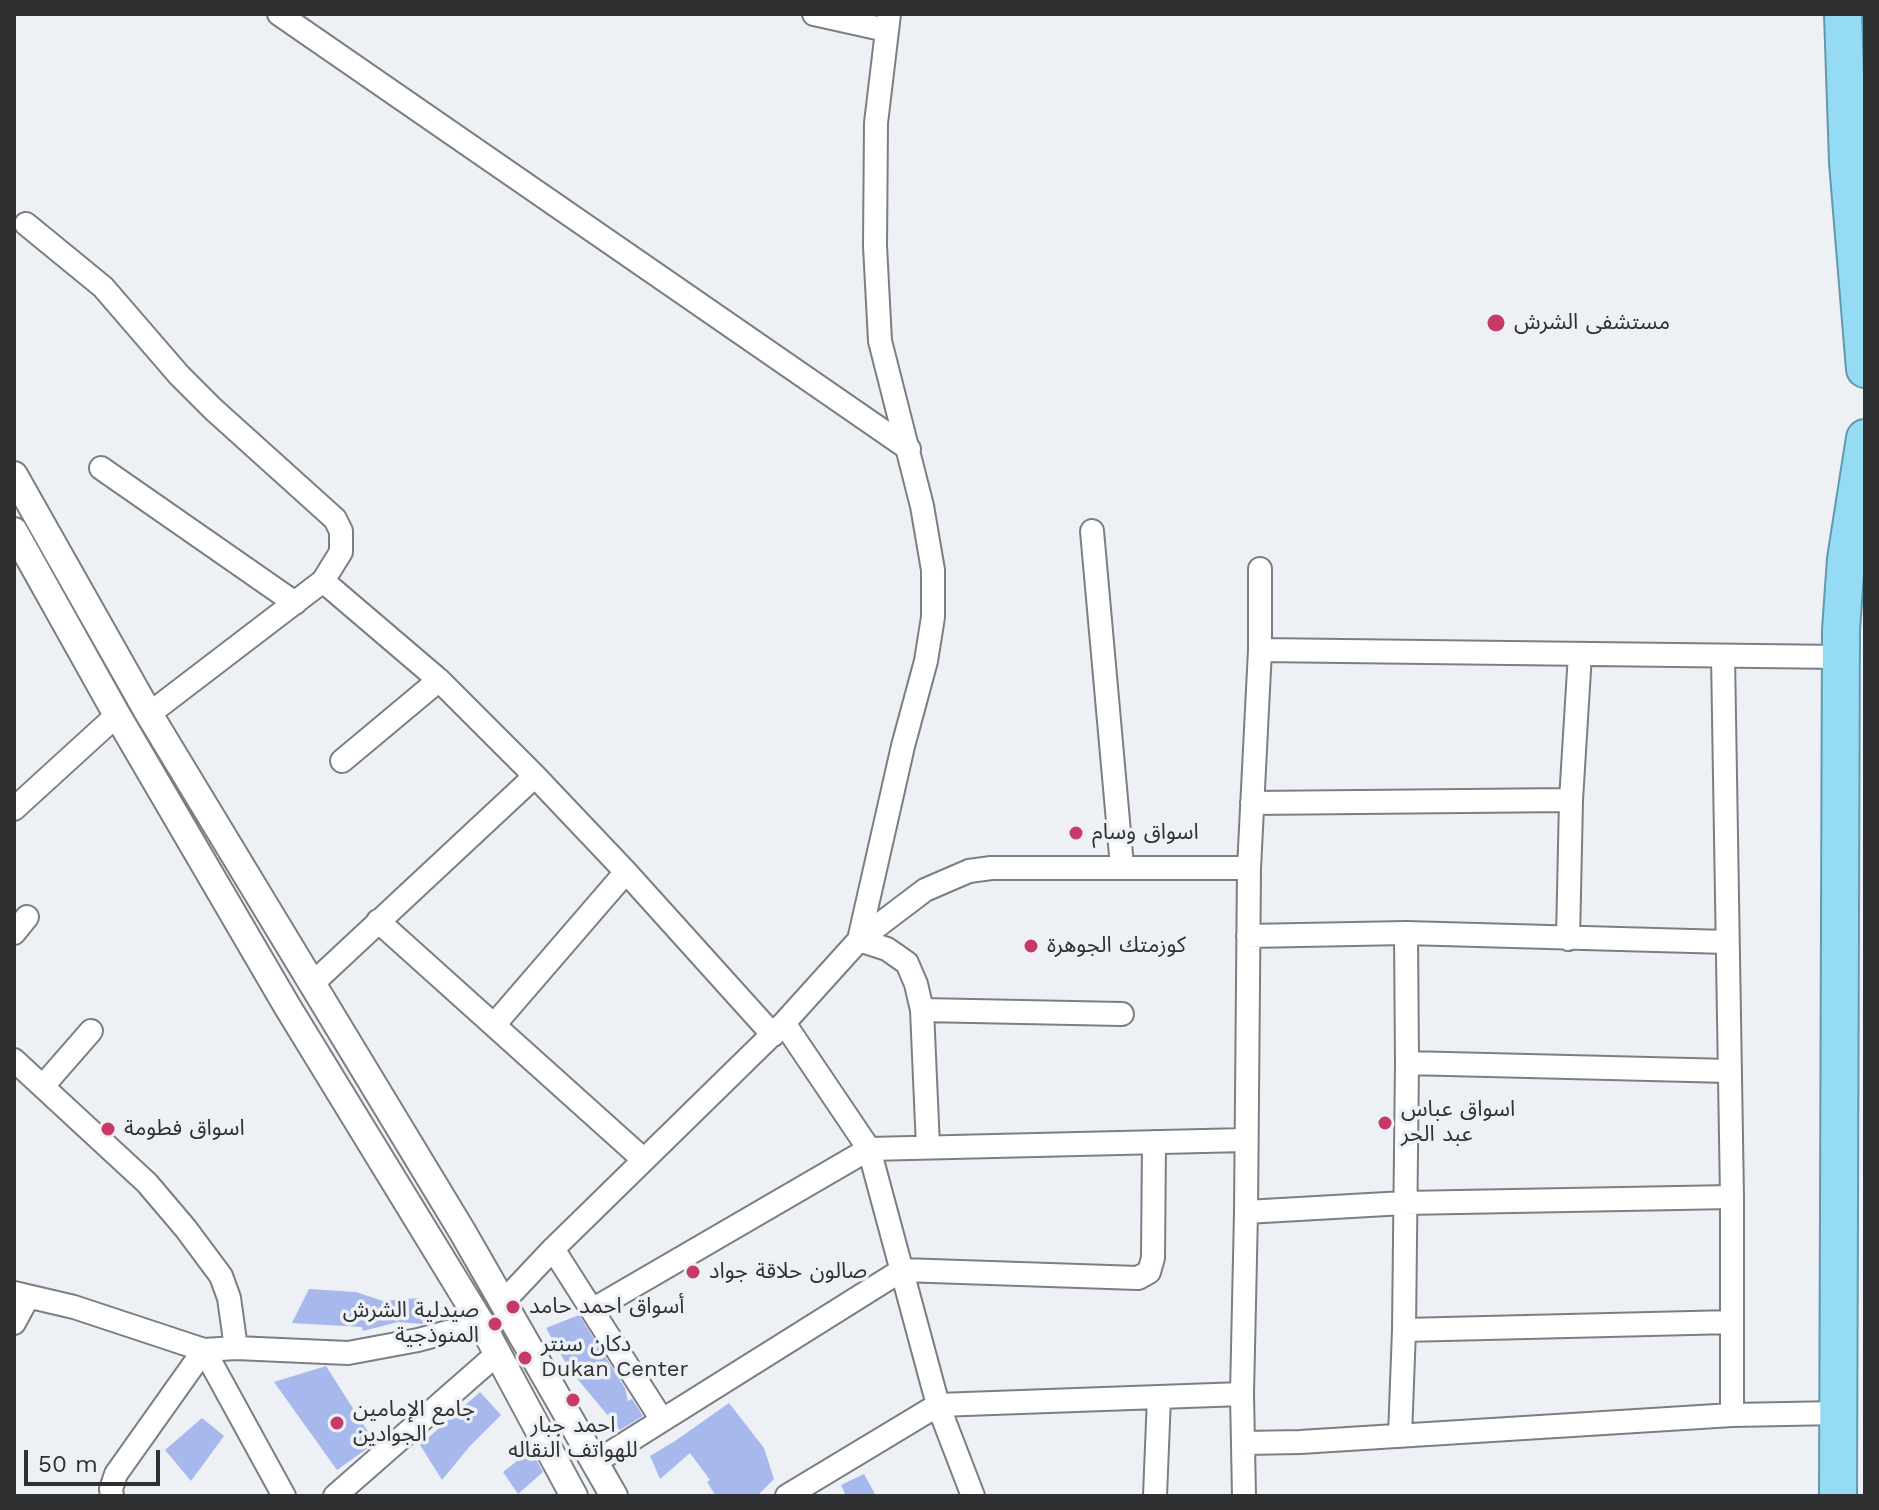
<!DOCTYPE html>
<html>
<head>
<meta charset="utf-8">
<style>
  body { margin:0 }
  #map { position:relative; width:1879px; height:1510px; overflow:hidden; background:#edf1f5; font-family:"Work Sans",sans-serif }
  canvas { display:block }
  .frame { position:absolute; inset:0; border:16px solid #2e3031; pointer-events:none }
  .scale { position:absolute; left:24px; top:1450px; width:136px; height:36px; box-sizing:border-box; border:4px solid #2e3031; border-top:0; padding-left:10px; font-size:24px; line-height:28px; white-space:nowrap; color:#2e3031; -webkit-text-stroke:6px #edf1f5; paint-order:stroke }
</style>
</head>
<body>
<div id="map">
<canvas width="1879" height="1510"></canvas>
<div class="frame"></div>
<div class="scale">50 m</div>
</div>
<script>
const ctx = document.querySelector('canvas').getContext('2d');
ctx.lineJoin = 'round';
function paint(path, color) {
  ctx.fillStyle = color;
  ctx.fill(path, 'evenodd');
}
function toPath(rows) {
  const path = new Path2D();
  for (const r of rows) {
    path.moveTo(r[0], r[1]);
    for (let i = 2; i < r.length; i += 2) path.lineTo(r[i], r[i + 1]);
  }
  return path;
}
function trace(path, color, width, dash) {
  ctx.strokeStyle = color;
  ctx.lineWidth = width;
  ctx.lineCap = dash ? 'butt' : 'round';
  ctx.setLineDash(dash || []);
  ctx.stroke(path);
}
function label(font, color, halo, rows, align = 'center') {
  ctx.font = font + ' "Work Sans","Noto Sans Arabic",sans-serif';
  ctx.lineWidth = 7;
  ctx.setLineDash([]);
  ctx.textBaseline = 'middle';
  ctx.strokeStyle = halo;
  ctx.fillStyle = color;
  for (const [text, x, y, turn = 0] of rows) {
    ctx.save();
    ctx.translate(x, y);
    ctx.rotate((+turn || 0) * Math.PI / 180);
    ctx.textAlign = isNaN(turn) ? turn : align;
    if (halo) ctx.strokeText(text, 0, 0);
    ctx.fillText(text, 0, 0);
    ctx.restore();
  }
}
const building = toPath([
  [309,1289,356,1292,383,1301,419,1298,423,1324,398,1322,363,1331,362,1327,292,1323],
  [579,1315,625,1388,628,1401,632,1399,643,1416,620,1430,569,1369,546,1328],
  [326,1366,375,1443,337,1470,274,1382],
  [480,1392,501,1415,470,1446,442,1480,420,1445],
  [729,1403,764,1448,774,1479,757,1496,716,1496,707,1482,710,1480,690,1453,660,1479,650,1456,675,1441],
  [202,1418,224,1436,191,1481,165,1450],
  [531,1450,543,1472,518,1494,503,1472],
  [864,1474,876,1496,846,1496,841,1485]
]);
const minor = toPath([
  [279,14,909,449],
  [814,14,886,30],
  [889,14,876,123,875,246,880,341,922,506,933,570,933,617,926,661,903,746,859,940,887,949,907,963,916,984,922,1010,928,1147],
  [26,224,103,287,179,375,213,409,335,519,341,531,341,552,323,581,149,714],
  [101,468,295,603],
  [1092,531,1122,866],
  [323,581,439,680,535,776,626,872,773,1035],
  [1260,650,1841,657],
  [1723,656,1732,1197,1732,1415],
  [342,761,439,680],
  [1252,803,1571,800],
  [14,809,117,715],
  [378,921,644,1160],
  [14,933,27,917],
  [1248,936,1406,933,1727,942],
  [1568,939,1571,800,1580,654],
  [312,984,535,776],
  [922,1010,1122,1014],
  [784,1023,869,1149,938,1405,973,1496],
  [494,1025,626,872],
  [14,1060,147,1183,186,1229,221,1276,229,1298,236,1348],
  [1407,1063,1730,1071],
  [43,1086,91,1031],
  [1246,1212,1404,1203,1732,1197],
  [553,1249,662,1420],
  [14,1293,74,1307,204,1350,236,1348,348,1353,418,1340,481,1323],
  [504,1301,553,1249,784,1023,859,940,925,890,969,871,991,868,1249,868],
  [592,1310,869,1149,1245,1140],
  [14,1323,28,1297],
  [1404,1330,1732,1322],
  [1400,1436,1404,1330,1407,1063,1406,933],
  [1244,1443,1300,1442,1732,1415,1839,1413],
  [594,1463,902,1270,1138,1278,1149,1272,1153,1258,1154,1142],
  [112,1496,111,1489,116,1474,204,1350,284,1496],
  [335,1496,497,1354],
  [787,1496,938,1405,1242,1394],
  [1155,1496,1159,1397],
  [1244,1496,1242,1394,1246,1212,1249,868,1260,650,1260,569]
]);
const tertiary = toPath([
  [14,475,149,714,462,1231,614,1496],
  [14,531,117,715,287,1006,481,1323,574,1496]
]);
const trunk = toPath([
  [1843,14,1848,162,1865,369],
  [1838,1496,1841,630,1846,559,1865,438]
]);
const markers = [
  [1496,323,10,"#c73a67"],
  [1076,833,8,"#c73a67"],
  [1031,946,8,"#c73a67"],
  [1385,1123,8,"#c73a67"],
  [108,1129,8,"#c73a67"],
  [693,1272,8,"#c73a67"],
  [513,1307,8,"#c73a67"],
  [495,1324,8,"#c73a67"],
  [525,1358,8,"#c73a67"],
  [573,1400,8,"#c73a67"],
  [337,1423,8,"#c73a67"]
];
const poiNames = [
  ["مستشفى الشرش",1514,323],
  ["اسواق وسام",1092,833],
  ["كوزمتك الجوهرة",1047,946],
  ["اسواق عباس",1401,1110],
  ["عبد الحر",1401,1135],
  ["اسواق فطومة",124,1129],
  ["صالون حلاقة جواد",709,1272],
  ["أسواق احمد حامد",529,1307],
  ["صيدلية الشرش",479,1311,"right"],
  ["المنوذجية",479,1336,"right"],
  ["دكان سنتر",541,1345],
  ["Dukan Center",541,1370],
  ["جامع الإمامين",353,1410],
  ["الجوادين",353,1435],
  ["احمد جبار",573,1426,"center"],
  ["للهواتف النقاله",573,1451,"center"]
];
paint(building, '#a7b8ed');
trace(minor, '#7b7f83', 26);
trace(tertiary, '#7b7f83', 30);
trace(trunk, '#6199ae', 40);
trace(minor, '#fff', 22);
trace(tertiary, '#fff', 26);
trace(trunk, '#96dbf4', 36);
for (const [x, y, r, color] of markers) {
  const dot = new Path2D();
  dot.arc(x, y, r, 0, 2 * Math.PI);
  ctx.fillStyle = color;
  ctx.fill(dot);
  trace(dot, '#edf1f5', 3);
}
label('22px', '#2e3031', '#edf1f5', poiNames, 'left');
</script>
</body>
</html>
